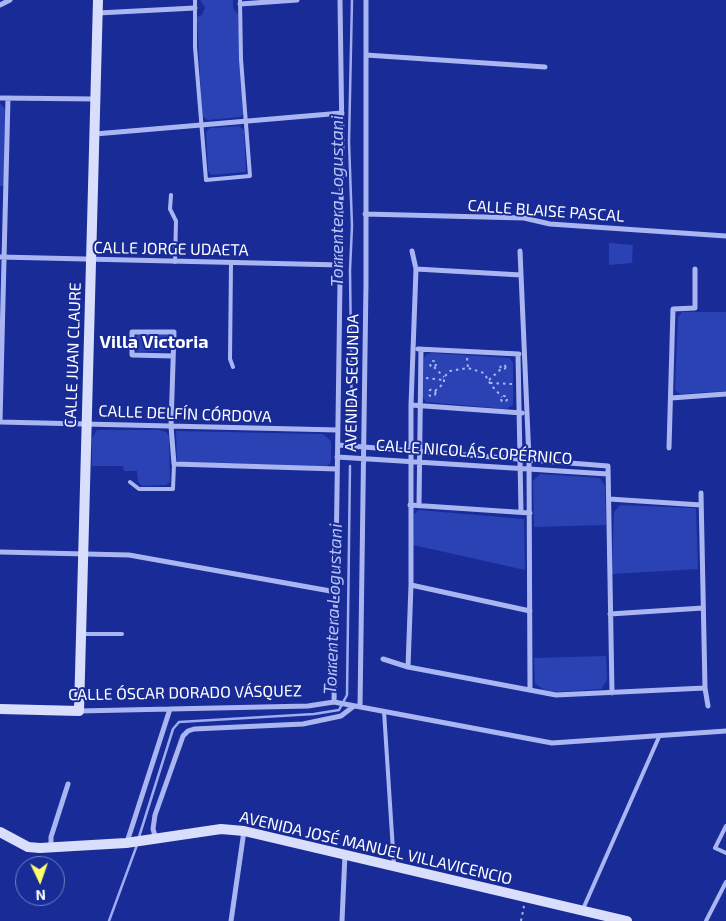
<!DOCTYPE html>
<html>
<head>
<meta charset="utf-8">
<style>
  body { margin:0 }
  #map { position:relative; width:726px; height:921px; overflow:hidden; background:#182b96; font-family:"Exo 2",sans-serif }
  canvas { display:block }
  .north { position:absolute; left:15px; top:856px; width:50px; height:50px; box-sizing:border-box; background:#182b96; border:1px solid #7480c0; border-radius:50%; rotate:177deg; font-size:14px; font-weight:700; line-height:20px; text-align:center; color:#fff }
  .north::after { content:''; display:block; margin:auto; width:18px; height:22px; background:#fffe6a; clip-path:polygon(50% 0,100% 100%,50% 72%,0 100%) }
</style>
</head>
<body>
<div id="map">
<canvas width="726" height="921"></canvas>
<div class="north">N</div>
</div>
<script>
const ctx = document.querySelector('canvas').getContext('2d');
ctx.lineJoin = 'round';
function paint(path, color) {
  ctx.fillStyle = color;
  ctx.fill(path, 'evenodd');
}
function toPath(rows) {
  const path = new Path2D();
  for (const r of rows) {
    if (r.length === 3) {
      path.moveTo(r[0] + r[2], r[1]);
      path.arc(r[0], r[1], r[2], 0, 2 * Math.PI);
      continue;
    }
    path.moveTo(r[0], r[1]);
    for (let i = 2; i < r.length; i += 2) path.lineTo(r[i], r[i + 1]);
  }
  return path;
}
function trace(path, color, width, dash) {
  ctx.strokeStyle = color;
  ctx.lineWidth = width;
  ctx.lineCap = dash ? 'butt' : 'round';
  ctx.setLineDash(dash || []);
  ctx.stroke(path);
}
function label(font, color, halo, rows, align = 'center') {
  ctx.font = font + ' "Exo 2",sans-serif';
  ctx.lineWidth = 4;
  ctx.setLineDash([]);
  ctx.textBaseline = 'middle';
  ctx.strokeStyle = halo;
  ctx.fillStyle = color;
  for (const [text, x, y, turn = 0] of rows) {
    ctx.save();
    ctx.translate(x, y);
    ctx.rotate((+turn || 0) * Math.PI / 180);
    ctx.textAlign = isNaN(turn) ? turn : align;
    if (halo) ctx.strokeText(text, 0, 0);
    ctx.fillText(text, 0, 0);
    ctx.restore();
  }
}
const green = toPath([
  [200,0,233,0,233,8,238,14,244,114,240,117,208,120,202,116,197,17,202,15,205,7],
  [0,103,5,109,4,186,0,186],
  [239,126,244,130,246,172,211,175,208,171,206,132,210,128],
  [609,243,633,245,632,263,609,265],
  [682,312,726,312,726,391,680,394,675,390,678,317],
  [138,334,169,334,169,350,138,352,135,348,135,339],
  [432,353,510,358,513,363,513,405,506,409,426,402,423,397,424,358,427,354],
  [97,430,159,430,166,432,169,436,170,482,166,485,142,486,138,482,137,471,124,471,123,466,92,466,92,438],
  [176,431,323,434,331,441,331,460,330,464,326,466,179,462,177,460],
  [540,474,600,478,605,486,606,525,534,527,533,481],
  [620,505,693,508,696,509,698,569,612,574,614,512],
  [419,510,524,519,525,570,413,545,414,514],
  [606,656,607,680,601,689,556,692,545,690,535,684,534,658]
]);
const stream = toPath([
  [352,432,350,270,352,226,349,142,352,0],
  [139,837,173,729,179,722,314,714,339,710,347,695,350,466],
  [109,921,137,845]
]);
const path = toPath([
  [467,358,468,368],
  [433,364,3],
  [503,367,2.5],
  [434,367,444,377],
  [426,378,444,380],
  [489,380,501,369],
  [490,383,512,384],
  [432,393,3.5],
  [435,391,444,383,444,377,450,371,468,368,484,373,491,385,502,397],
  [504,399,3],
  [521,921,524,906]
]);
const lane = toPath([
  [195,0,195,47,206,180,250,176,241,59,240,0],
  [171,195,170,209,176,221,175,262],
  [231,263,230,359,233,367],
  [130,482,139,489,173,489,174,464],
  [83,634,122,634],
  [384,711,394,866],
  [726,826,715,848,726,853],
  [583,909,659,737],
  [706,921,726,882]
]);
const street = toPath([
  [240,4,297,0],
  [0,5,10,0],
  [98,13,195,8],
  [366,55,545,67],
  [0,98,96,99],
  [95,134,342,113],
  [365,214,524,218,550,224,726,236],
  [520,251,529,459,530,690],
  [0,257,341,265],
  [416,269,521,275],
  [418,349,519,354],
  [518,354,521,512],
  [173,356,132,355,132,332,174,332,171,426,174,464,337,469],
  [671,398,726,394],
  [411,405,522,413],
  [0,422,338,430],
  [0,422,8,98],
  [338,445,608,466,612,693],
  [669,448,673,309,695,308,695,269],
  [337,457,608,474],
  [701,493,705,688,708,706],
  [609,499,701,505],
  [410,505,530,513],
  [419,506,421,349],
  [0,552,129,555,336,592],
  [411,585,530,611],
  [610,614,703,608],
  [383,659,408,667,556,695,705,688],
  [408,667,411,585,411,405,416,269,412,251],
  [334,702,342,140,340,0],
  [360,707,366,283,366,0],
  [79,711,308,706,334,702,552,743,726,731],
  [156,839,153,829,155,815,183,736,188,731,194,729,303,724,341,716,354,706],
  [127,842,170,709],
  [51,847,51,837,68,784],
  [231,921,244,831],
  [342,921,345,854]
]);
const secondary = toPath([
  [0,709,79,711,98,0],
  [0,832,28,847,40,848,126,843,221,829,244,831,627,921]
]);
const streetNames = [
  ["CALLE BLAISE PASCAL",546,211,4],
  ["CALLE JORGE UDAETA",171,249,1],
  ["CALLE JUAN CLAURE",73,355,-88],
  ["AVENIDA SEGUNDA",352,383,-89],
  ["CALLE DELFÍN CÓRDOVA",185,414,2],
  ["CALLE NICOLÁS COPÉRNICO",474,452,4],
  ["CALLE ÓSCAR DORADO VÁSQUEZ",185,693,-1],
  ["AVENIDA JOSÉ MANUEL VILLAVICENCIO",376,848,13]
];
const waterNames = [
  ["Torrentera Logustani",337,201,-90],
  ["Torrentera Logustani",333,609,-88]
];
const neighbourhoodNames = [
  ["Villa Victoria",154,342]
];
paint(green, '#2b42b5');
trace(stream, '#9dacf3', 2.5);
trace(path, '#aab6f1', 2, [2.5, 4]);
trace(lane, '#aab6f1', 4);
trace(street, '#aab6f1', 5);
trace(secondary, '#d8defb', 10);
label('16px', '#fff', '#182b96', streetNames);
label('italic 18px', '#b6c2f7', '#182b96', waterNames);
label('bold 18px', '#fff', '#182b96', neighbourhoodNames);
</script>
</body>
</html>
